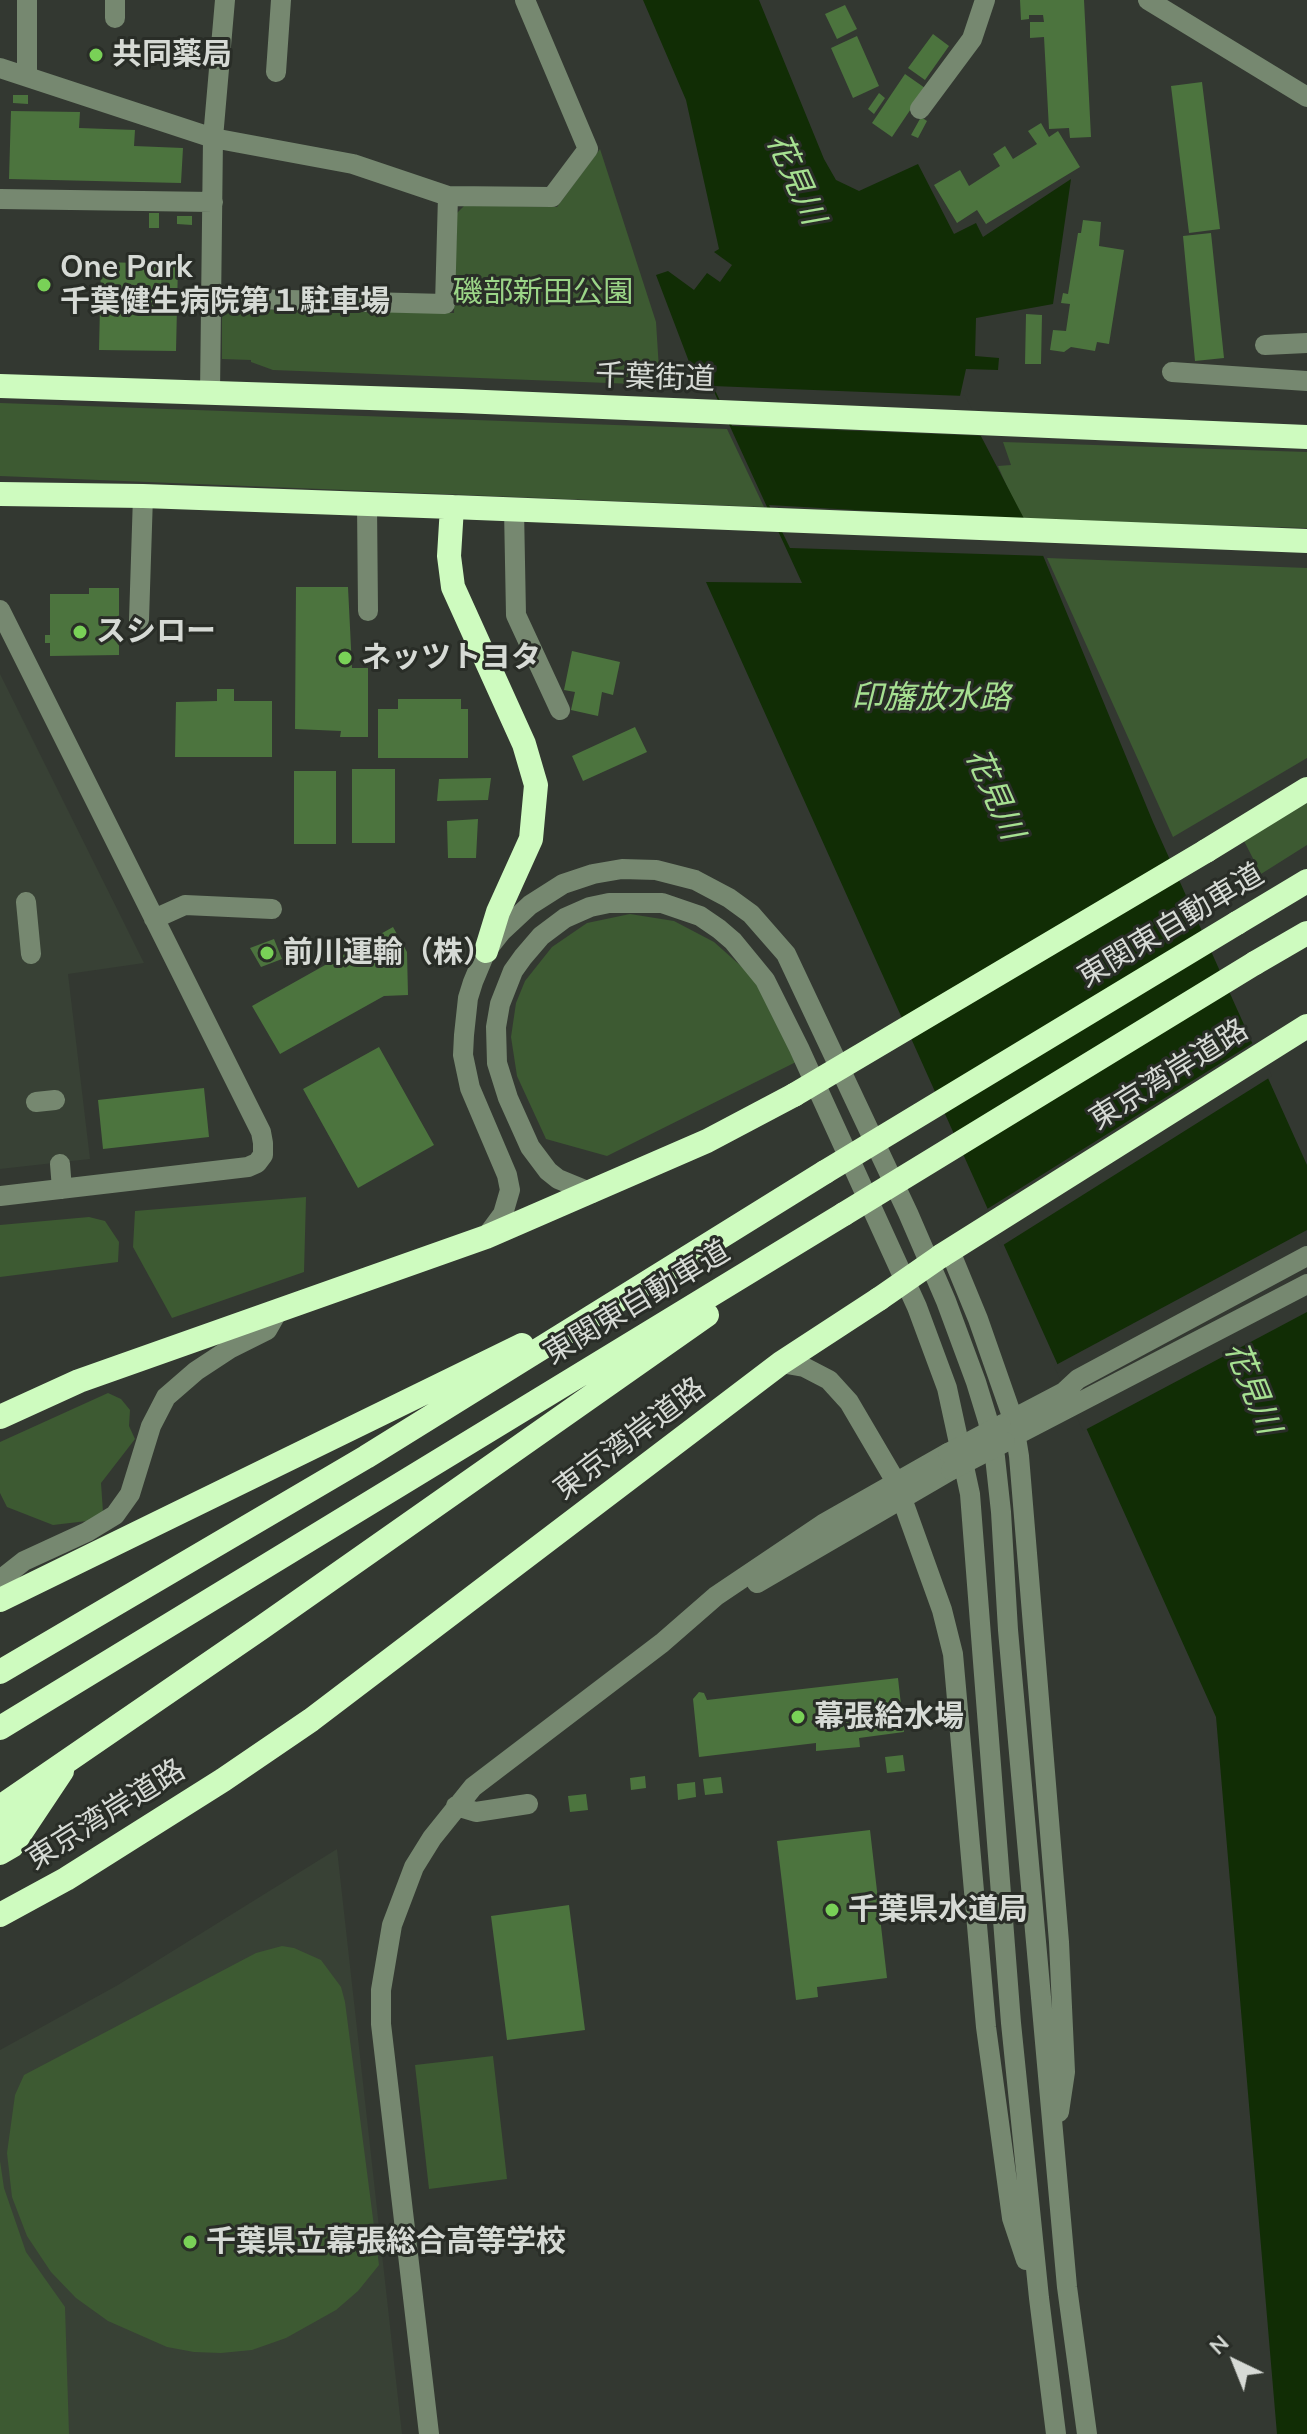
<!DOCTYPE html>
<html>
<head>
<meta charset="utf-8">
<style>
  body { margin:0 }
  #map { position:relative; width:1307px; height:2434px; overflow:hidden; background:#333831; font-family:Mulish,sans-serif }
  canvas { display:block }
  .north { position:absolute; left:1195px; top:2322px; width:80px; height:80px; -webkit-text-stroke:6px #292d27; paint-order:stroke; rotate:317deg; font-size:22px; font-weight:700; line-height:32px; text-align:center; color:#d6dad5 }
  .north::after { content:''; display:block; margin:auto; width:28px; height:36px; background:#d6dad5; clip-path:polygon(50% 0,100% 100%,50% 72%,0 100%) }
</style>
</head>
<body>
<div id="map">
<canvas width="1307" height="2434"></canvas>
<div class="north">N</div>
</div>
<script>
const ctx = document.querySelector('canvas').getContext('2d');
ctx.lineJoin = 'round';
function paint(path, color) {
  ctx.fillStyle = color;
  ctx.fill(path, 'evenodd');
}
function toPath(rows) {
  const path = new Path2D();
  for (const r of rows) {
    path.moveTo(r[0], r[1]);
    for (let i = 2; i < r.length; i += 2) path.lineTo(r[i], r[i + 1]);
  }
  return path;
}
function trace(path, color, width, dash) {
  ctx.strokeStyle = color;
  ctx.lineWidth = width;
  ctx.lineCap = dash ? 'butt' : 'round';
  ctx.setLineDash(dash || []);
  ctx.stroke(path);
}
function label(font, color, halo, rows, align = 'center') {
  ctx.font = font + ' Mulish,"Noto Sans JP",sans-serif';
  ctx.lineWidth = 6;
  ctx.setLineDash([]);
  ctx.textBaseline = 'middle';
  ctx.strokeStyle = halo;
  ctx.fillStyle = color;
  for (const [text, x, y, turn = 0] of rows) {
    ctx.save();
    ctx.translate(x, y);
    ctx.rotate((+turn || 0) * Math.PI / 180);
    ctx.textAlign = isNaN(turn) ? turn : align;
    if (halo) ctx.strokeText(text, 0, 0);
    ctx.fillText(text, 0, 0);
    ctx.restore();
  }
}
const built = toPath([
  [0,674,144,963,68,974,90,1159,0,1169],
  [337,1849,402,2434,0,2434,0,2050,118,1985]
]);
const green = toPath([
  [600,149,656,322,660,385,273,370,251,362,251,360,222,359,222,317,230,309,454,313,457,213,465,205,557,207],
  [0,403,727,429,764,507,0,476],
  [1003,442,1307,452,1307,528,1021,519,998,466,1011,465],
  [1047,558,1307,568,1307,758,1173,837],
  [1307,803,1307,845,1261,874,1244,841],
  [630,914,674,921,714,942,751,975,789,1039,798,1061,607,1156,546,1139,517,1076,511,1037,516,1003,525,981,552,947,587,923],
  [306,1197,304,1272,172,1318,133,1247,135,1211],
  [89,1217,105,1221,119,1242,118,1262,0,1277,0,1225],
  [108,1393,121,1399,130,1410,129,1426,135,1439,101,1483,103,1512,87,1521,53,1525,7,1507,0,1493,0,1442],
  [282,1946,294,1948,321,1960,341,1987,345,2002,379,2265,358,2291,336,2310,286,2338,252,2350,221,2353,194,2352,167,2347,108,2321,76,2298,51,2272,27,2236,12,2197,7,2153,15,2095,24,2075,256,1953],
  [493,2056,507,2179,429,2189,415,2065],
  [0,2161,4,2188,26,2252,65,2307,69,2434,0,2434]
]);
const water = toPath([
  [643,0,759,0,824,159,836,180,859,191,918,164,954,234,976,223,983,237,1071,179,1053,304,976,318,975,356,999,358,998,370,966,369,960,396,1042,553,1153,822,1307,1165,1307,2434,1277,2434,1216,1717,706,582,802,583,704,370,691,367,656,275,668,271,694,290,707,273,720,282,732,265,714,252,719,249,686,100]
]);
const pier = toPath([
  [713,386,965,396,986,436,732,426],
  [769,505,1028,520,1046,556,790,548],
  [1256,1041,1272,1076,1000,1247,984,1211],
  [1307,1230,1307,1312,1083,1431,1054,1366]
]);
const building = toPath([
  [1020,0,1084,0,1091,137,1070,138,1069,128,1049,129,1044,37,1030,38,1030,22,1044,22,1043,15,1029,15,1029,19,1021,20],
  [845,5,857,29,837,39,825,14],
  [933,34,949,46,925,80,908,68],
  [857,36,879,86,853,98,831,48],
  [905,74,925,88,892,137,872,123],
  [1202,82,1220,229,1189,233,1171,86],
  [879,93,885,98,874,114,868,109],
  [13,95,28,95,28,104,13,103],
  [11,111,80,112,79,128,135,130,134,146,183,148,181,183,9,179],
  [921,117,927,121,918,138,911,135],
  [1041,123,1049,137,1058,131,1080,167,986,224,977,210,957,223,934,185,960,170,969,186,1000,166,993,154,1005,146,1013,159,1037,144,1028,131],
  [149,213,159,213,159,228,149,228],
  [177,216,192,216,192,225,177,224],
  [1083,220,1101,222,1099,246,1124,250,1109,344,1097,342,1095,351,1071,347,1064,352,1050,350,1053,330,1066,331,1070,304,1061,303,1063,293,1068,294,1078,233,1081,233],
  [1211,233,1224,358,1195,361,1183,236],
  [101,262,178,264,176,351,99,350],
  [1026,314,1042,315,1041,364,1025,364],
  [296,587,348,587,352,668,368,668,368,737,340,737,341,731,295,729],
  [89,588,119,588,119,655,50,656,50,643,45,643,45,635,50,635,50,594,89,594],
  [572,651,620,662,613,695,602,692,598,716,571,710,575,692,564,690],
  [217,689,234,689,234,701,272,701,272,757,175,757,176,702,217,701],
  [398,699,461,699,461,709,468,709,468,758,378,758,378,709,398,709],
  [635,727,647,752,583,781,572,756],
  [352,769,395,769,395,843,352,843],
  [294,771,336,771,336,844,294,844],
  [491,778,488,800,437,801,439,779],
  [478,819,476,858,448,858,447,821],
  [393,927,407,952,408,995,384,996,280,1054,252,1006],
  [274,939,282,959,261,967,250,948],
  [379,1047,434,1145,358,1188,303,1089],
  [204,1088,209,1137,103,1149,98,1100],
  [898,1678,904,1732,859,1738,860,1747,816,1751,816,1743,699,1757,693,1699,699,1692,704,1693,707,1700],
  [903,1755,905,1771,887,1773,885,1757],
  [645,1776,646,1788,631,1790,630,1778],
  [721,1777,723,1793,705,1795,703,1779],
  [695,1782,696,1797,678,1800,677,1784],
  [586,1794,588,1810,570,1812,568,1796],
  [870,1830,887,1978,817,1987,818,1997,796,2000,777,1841],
  [569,1905,585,2030,507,2040,491,1916]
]);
const minor = toPath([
  [27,0,27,77],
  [115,0,115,18],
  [1148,0,1307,97],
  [0,68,213,138,353,164,448,196,552,197,588,149,525,0],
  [276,72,281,0],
  [920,109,972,39,985,0],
  [0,199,213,202],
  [211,298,445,304,448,196],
  [1265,345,1307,343],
  [1172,372,1307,381],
  [210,393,213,138,225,0],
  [367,504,368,611],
  [514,509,516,615,560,710],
  [0,610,261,1132,263,1143,263,1155,257,1163,248,1167,0,1196],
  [139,620,143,496],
  [26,902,31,954],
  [154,919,185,905,272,909],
  [36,1102,55,1100],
  [60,1164,62,1189],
  [592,1193,558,1179,548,1171,530,1147,508,1098,497,1063,496,1027,500,1004,513,971,523,957,541,936,565,918,590,907,609,903,662,903,700,916,719,929,733,941,765,980,799,1048,917,1307,947,1388,970,1494,1011,2023,1039,2298,1056,2434],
  [486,1237,503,1214,510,1190,507,1175,470,1088,463,1055,464,1035,468,998,473,982,486,951,501,932,530,905,563,884,593,874,622,869,656,870,695,880,729,898,751,914,786,954,908,1213,946,1301,976,1382,988,1421,995,1457,1001,1512,1008,1630,1067,2287,1087,2434],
  [950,1251,978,1319,1013,1419,1019,1456,1059,1942,1065,2072,1059,2112],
  [781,1363,804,1367,829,1380,849,1402,896,1482,942,1610,953,1654,986,2027,1012,2218,1026,2260],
  [1003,1424,1064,1392,1078,1379,1307,1256],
  [1005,1441,1307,1284],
  [0,1580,24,1561,87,1532,115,1515,130,1494,151,1426,166,1397,196,1371,231,1348,267,1330,279,1309],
  [757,1583,951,1470],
  [456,1806,476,1812,528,1804],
  [429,2434,381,2024,381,1990,392,1925,414,1867,432,1838,473,1787,662,1643,716,1596,823,1524,948,1453]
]);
const highway = toPath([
  [0,386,462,401,1307,437],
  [0,494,143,496,452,507,1307,541],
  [452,507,449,556,453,587,524,744,536,785,531,839,498,912,486,951],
  [1206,851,1307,789],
  [1237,923,1307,881],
  [1255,963,1307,933],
  [941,1256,1307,1026],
  [0,1417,79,1381,486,1237,707,1141,794,1095],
  [0,1600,522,1345],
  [0,1672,366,1457,825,1172],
  [0,1728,844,1214],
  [0,1807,261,1628,707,1315],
  [0,1828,29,1801],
  [0,1853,12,1846,62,1771],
  [0,1915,66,1879,223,1780,311,1720,781,1363,879,1299]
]);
const minorBridge = toPath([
  [948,1453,1001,1425],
  [951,1470,1005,1442]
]);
const highwayBridge = toPath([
  [794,1095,1206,851],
  [825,1172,1237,923],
  [844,1214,1255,963],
  [879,1299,941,1256]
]);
const markers = [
  [96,55,8,"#79d157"],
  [44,285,8,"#79d157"],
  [80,632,8,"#79d157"],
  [345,658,8,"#79d157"],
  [267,953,8,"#79d157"],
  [798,1717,8,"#79d157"],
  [832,1910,8,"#79d157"],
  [190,2242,8,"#79d157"]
];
const poiNames = [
  ["共同薬局",112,55],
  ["One Park",60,268],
  ["千葉健生病院第１駐車場",60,302],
  ["スシロー",96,632],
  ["ネッツトヨタ",361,658],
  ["前川運輸（株）",283,953],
  ["幕張給水場",814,1717],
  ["千葉県水道局",848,1910],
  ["千葉県立幕張総合高等学校",206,2242]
];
const parkNames = [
  ["磯部新田公園",543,293]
];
const streetNames = [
  ["千葉街道",655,378,2],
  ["東関東自動車道",1171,926,-31],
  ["東京湾岸道路",1169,1075,-32],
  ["東関東自動車道",637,1303,-31],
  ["東京湾岸道路",630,1439,-37],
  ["東京湾岸道路",106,1815,-32]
];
const waterNames = [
  ["花見川",795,179,66],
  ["印旛放水路",931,698],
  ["花見川",994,794,66],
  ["花見川",1252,1388,68]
];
paint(built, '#384135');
paint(green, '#3d5a32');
paint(water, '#112d05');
paint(pier, '#333831');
paint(building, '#4c743e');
trace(minor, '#768870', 20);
trace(highway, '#cefbbf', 24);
trace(minorBridge, '#768870', 20);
trace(highwayBridge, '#cefbbf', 24);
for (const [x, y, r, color] of markers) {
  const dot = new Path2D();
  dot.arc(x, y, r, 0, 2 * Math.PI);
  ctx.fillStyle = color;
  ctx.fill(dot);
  trace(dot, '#292d27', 3);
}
label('bold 30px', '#d6dad5', '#292d27', poiNames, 'left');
label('30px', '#9bd587', '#292d27', parkNames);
label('30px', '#d6dad5', '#292d27', streetNames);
label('italic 32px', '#a6e091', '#292d27', waterNames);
</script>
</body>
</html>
